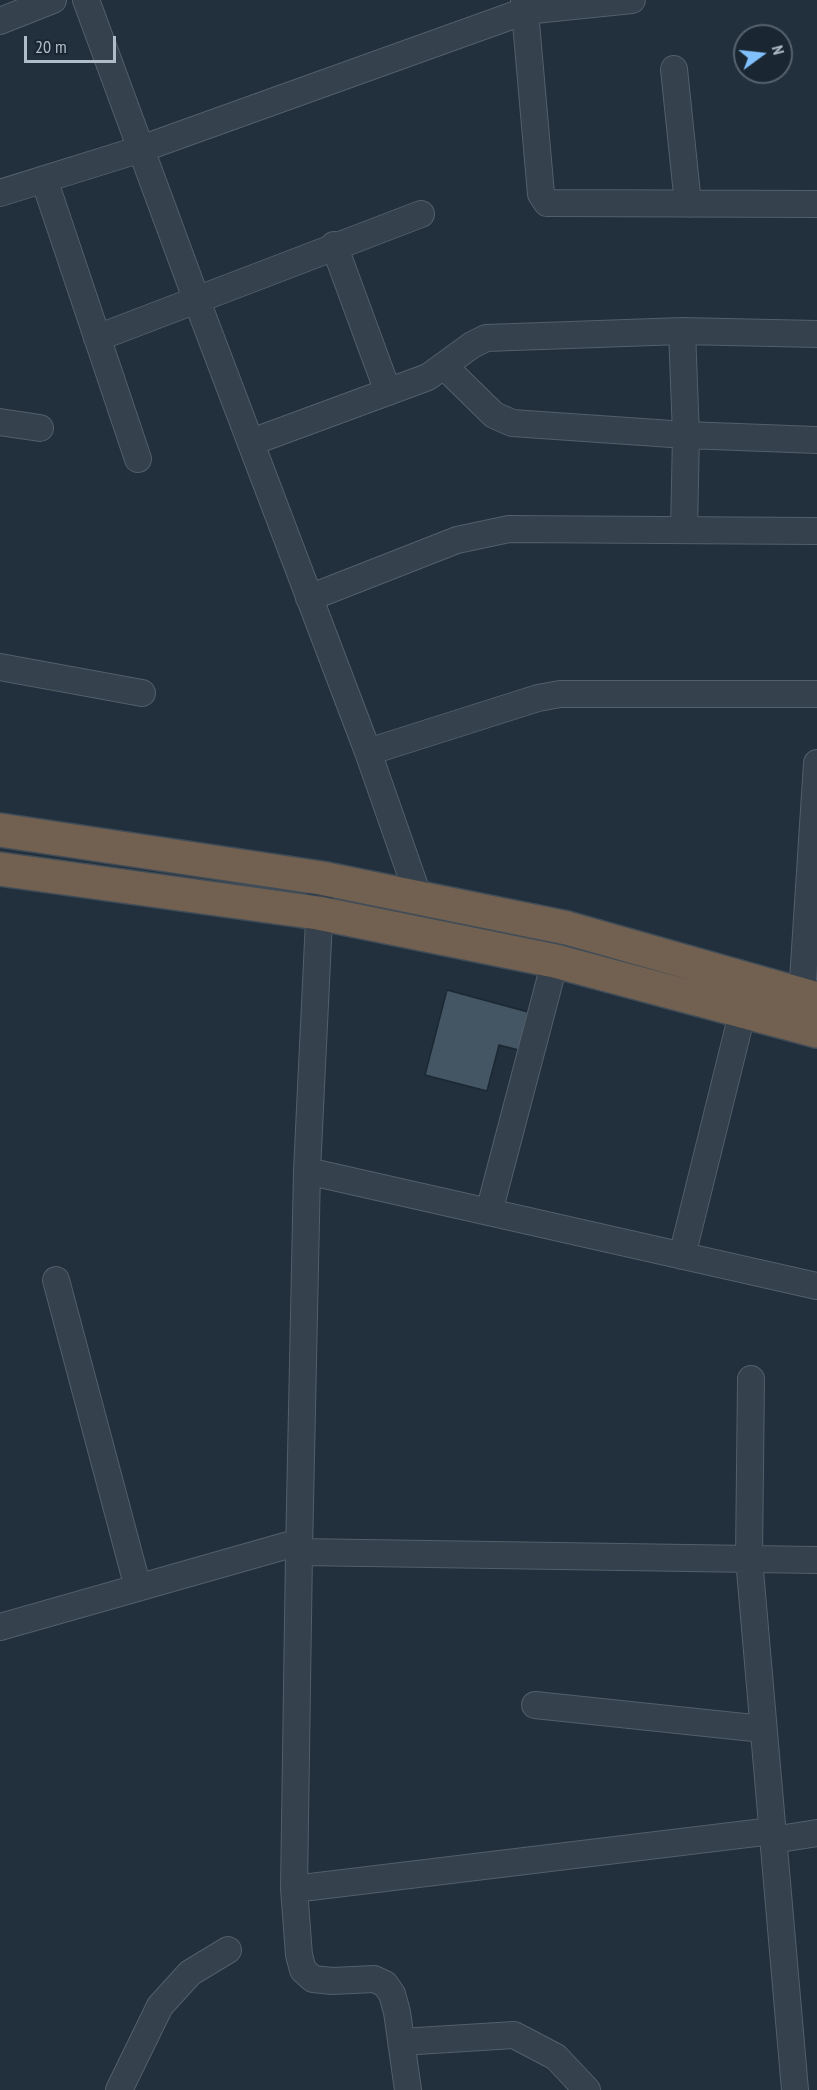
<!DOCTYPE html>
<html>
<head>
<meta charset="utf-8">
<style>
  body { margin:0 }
  #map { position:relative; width:817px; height:2090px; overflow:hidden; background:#21303c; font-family:"PT Sans Narrow",sans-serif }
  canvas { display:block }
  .north { position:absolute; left:733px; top:24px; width:60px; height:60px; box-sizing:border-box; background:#1a2631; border:2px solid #56626d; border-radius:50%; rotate:75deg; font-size:16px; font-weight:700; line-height:24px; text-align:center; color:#b0bcc8 }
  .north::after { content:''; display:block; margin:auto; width:21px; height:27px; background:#80c0fd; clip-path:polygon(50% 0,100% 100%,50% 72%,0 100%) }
  .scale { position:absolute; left:24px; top:36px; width:92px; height:27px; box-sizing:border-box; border:3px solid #b0bcc8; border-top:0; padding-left:8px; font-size:18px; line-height:21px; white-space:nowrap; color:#b0bcc8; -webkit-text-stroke:4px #1a2631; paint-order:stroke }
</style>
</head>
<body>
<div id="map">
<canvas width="817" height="2090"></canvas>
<div class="north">N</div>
<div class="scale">20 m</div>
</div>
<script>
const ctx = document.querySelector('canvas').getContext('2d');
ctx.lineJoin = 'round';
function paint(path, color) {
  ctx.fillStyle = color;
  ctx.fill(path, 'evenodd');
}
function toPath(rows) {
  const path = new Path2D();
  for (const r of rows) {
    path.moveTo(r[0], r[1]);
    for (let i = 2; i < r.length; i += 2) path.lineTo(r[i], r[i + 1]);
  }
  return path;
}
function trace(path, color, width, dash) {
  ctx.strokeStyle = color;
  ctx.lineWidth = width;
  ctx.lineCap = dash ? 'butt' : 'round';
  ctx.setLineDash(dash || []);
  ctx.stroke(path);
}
const building = toPath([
  [447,990,528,1012,519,1050,499,1045,487,1091,425,1075,447,990]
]);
const street = toPath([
  [86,0,197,301,368,752,419,898],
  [524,0,541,194,547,203,817,204],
  [0,21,53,0],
  [674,69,688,204],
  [44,179,138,459],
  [0,193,141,149,525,11,632,0],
  [334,245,388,392],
  [682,331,686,435,684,530],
  [97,338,421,214],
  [445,367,494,415,512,423,686,435,817,440],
  [0,422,40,428],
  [252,442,428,377,472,345,486,338,682,331,817,334],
  [309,598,457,540,509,529,817,531],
  [0,667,142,693],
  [368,752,538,698,560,694,817,694],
  [321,878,307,1171,299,1552,294,1889,299,1955,303,1970,313,1979,332,1981,374,1979,385,1984,392,1994,397,2012,408,2090],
  [801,1011,817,763],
  [307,1171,817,1286],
  [489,1212,555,961],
  [682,1256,743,1010],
  [56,1280,138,1588],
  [751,1379,749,1559,795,2090],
  [299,1552,817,1560],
  [0,1627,299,1542],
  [535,1705,763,1729],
  [773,1840,817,1833],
  [294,1889,772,1831],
  [401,2042,514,2035,556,2057,587,2090],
  [119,2090,160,2006,190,1973,228,1950]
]);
const highway = toPath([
  [0,830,321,878,567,928,817,999],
  [0,869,318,913,555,961,817,1031]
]);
paint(building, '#445663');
trace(building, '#1c2833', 1.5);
trace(street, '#535f6a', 28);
trace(highway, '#404c57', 36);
trace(street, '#35414c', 26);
trace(highway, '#726151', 33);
</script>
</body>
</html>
